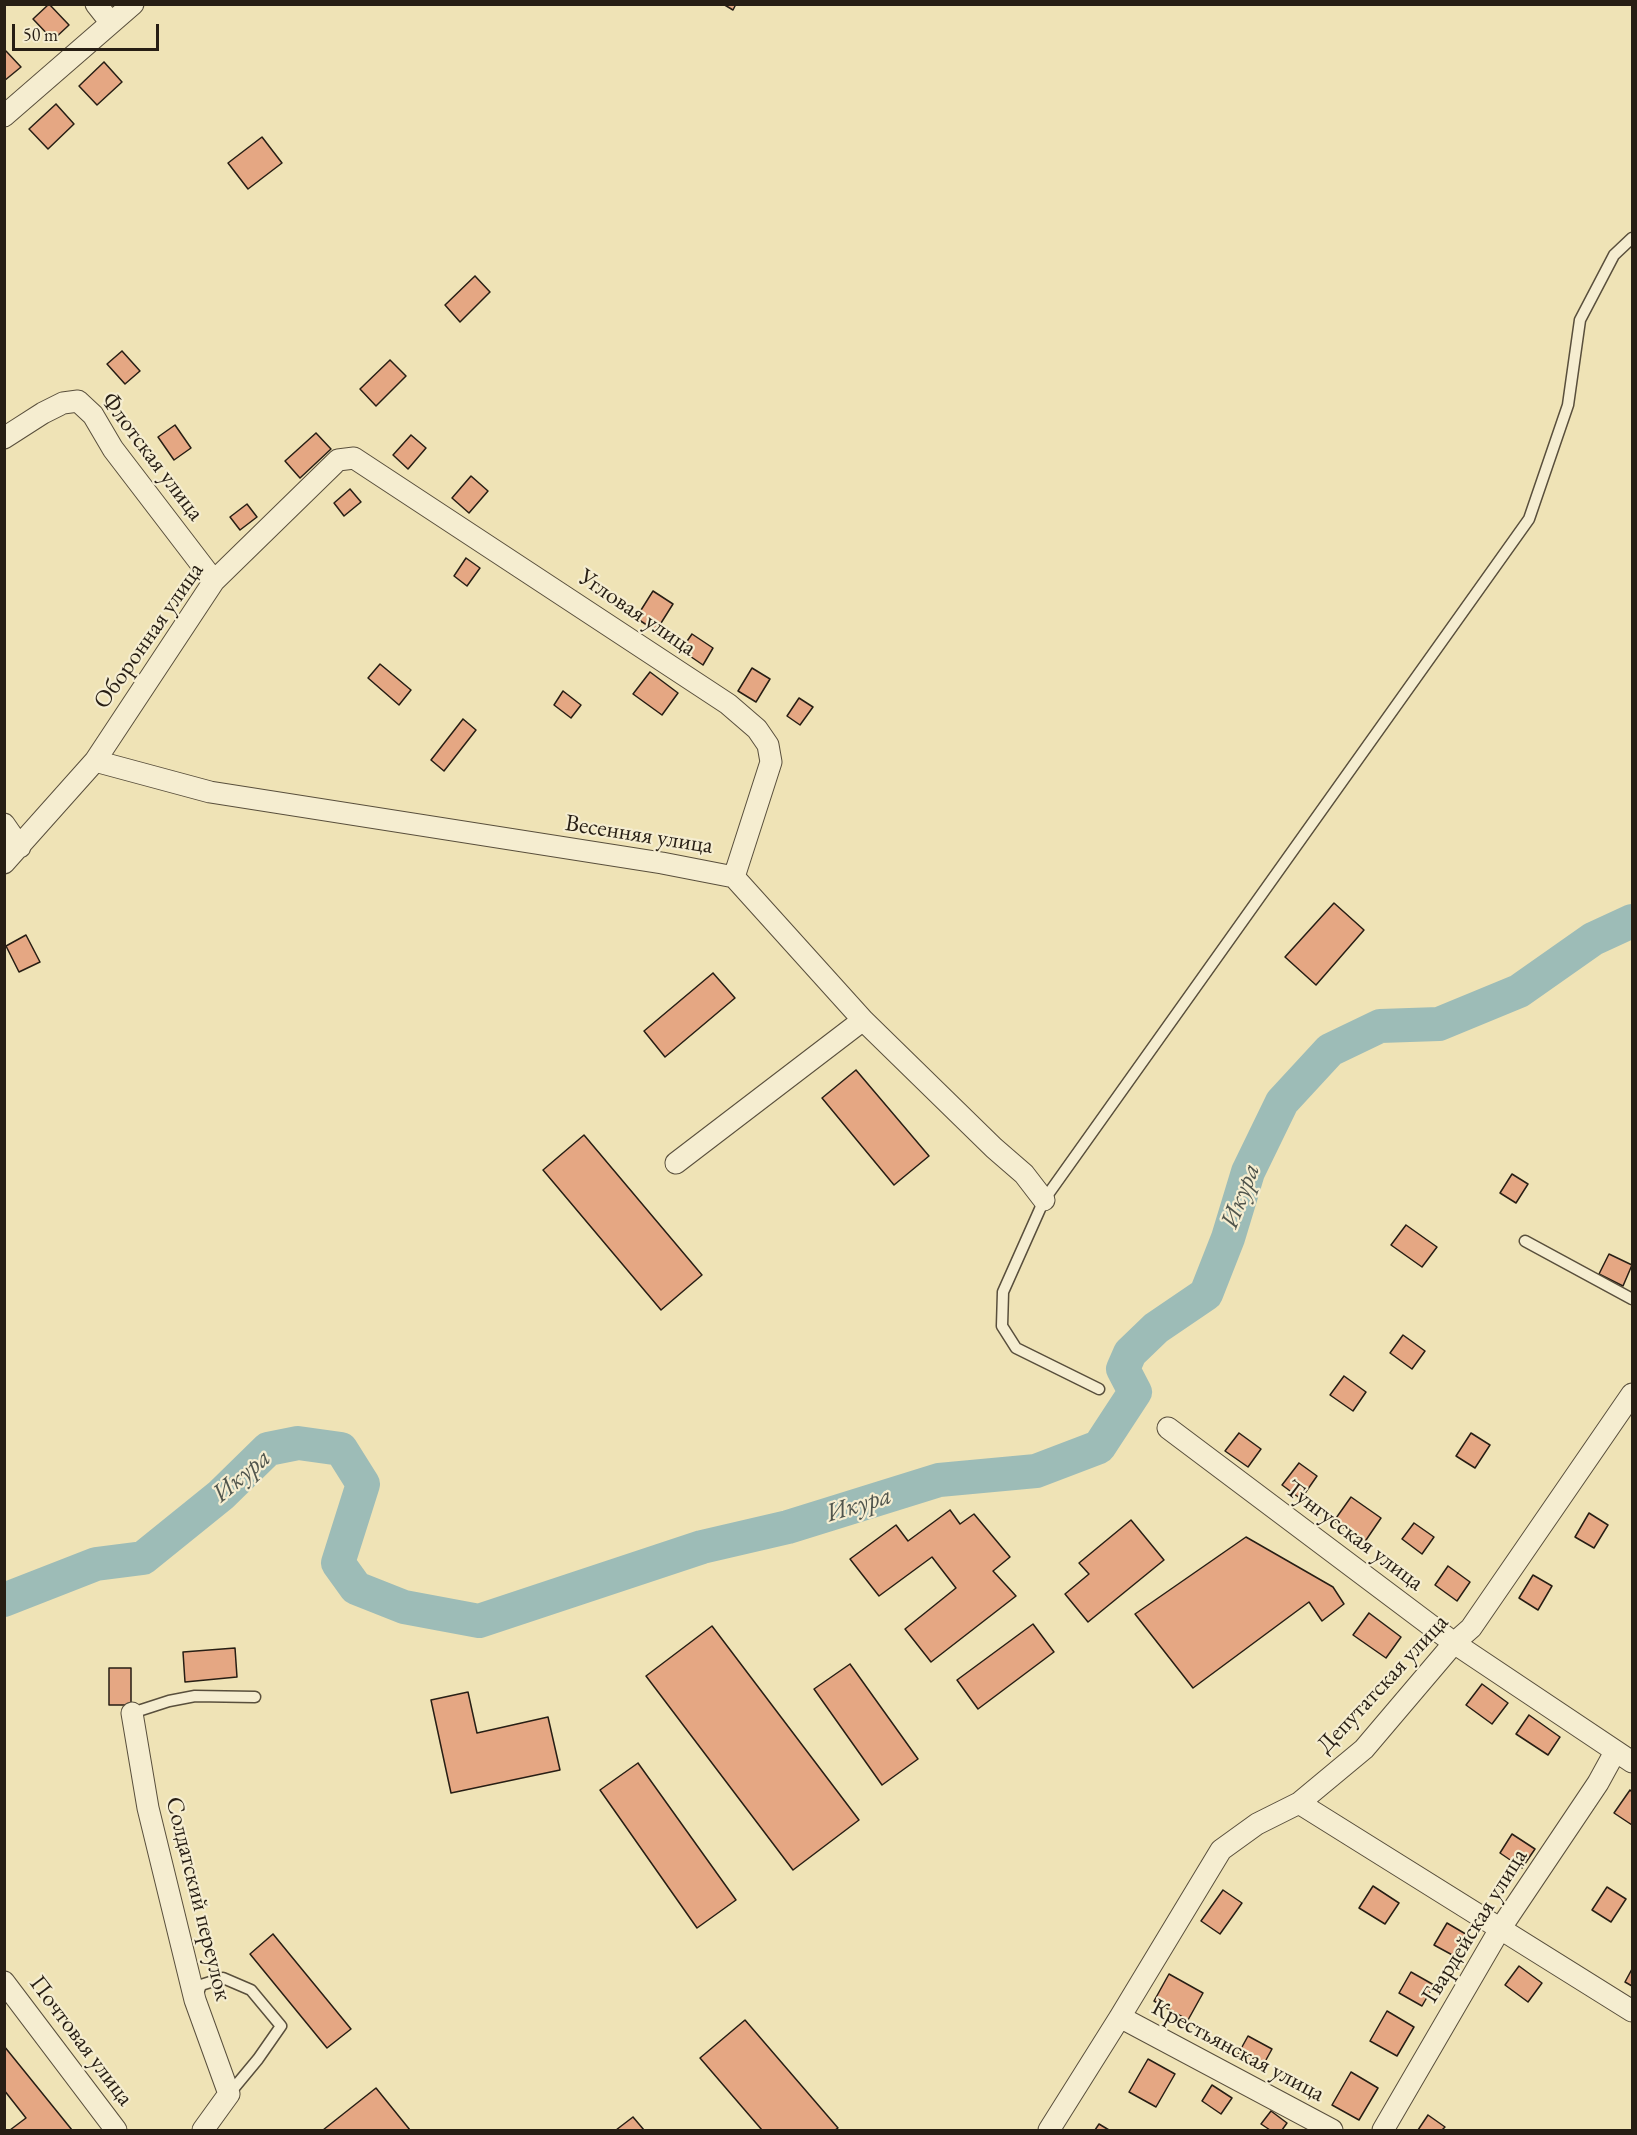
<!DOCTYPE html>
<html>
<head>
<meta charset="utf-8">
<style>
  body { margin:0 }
  #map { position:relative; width:1637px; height:2135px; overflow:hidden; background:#efe3b6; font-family:"EB Garamond",serif }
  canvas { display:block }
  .frame { position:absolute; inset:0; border:6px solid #271e14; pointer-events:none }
  .scale { position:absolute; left:12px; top:24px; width:147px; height:27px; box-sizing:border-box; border:3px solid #271e14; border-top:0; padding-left:8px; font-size:18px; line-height:21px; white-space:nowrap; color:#271e14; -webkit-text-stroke:4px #f5edd0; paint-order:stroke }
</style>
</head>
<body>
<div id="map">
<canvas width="1637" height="2135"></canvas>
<div class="frame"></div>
<div class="scale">50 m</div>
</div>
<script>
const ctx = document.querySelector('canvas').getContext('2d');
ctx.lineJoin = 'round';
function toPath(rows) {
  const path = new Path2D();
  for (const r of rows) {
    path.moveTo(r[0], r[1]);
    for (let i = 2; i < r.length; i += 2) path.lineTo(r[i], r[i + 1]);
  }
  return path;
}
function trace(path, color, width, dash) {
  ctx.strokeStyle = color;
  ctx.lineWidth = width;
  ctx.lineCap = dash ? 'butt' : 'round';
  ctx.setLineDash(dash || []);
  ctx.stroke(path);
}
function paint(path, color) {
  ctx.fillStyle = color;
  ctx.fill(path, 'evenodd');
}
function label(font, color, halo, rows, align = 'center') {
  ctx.font = font + ' "EB Garamond",serif';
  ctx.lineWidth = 4.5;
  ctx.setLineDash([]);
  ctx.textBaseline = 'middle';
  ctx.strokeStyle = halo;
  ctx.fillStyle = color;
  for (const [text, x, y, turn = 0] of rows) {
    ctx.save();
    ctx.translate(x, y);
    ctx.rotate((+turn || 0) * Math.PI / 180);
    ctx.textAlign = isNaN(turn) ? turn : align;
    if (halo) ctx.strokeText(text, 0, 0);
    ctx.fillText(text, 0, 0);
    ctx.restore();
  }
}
const river = toPath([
  [4,1600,96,1564,143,1558,221,1495,268,1449,298,1443,341,1449,363,1484,338,1563,356,1588,404,1607,479,1621,702,1547,788,1527,939,1480,1036,1471,1099,1447,1135,1392,1123,1369,1130,1353,1156,1328,1206,1294,1228,1238,1248,1172,1282,1102,1330,1050,1380,1026,1439,1024,1519,991,1593,939,1632,921]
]);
const building = toPath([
  [49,4,69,25,53,40,33,19,49,4],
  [723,4,736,4,733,10,723,4],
  [6,51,21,67,4,81,4,52,6,51],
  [104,62,122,82,97,105,79,86,104,62],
  [56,104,74,124,48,149,29,129,56,104],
  [262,137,282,163,248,189,228,163,262,137],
  [475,276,490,292,460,322,445,305,475,276],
  [122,351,140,371,125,384,107,364,122,351],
  [390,360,406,376,376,406,360,389,390,360],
  [175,425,191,448,174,460,158,437,175,425],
  [316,433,331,449,300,478,285,461,316,433],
  [411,435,426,448,408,469,393,455,411,435],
  [471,476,488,491,469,513,452,498,471,476],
  [350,489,361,502,344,516,334,503,350,489],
  [247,504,257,517,240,530,230,517,247,504],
  [466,558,480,568,467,586,454,576,466,558],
  [653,591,673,604,656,631,636,618,653,591],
  [692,634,713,648,703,665,681,650,692,634],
  [380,664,411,690,399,705,368,678,380,664],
  [752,668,770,679,756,702,738,691,752,668],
  [650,672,678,693,662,715,633,694,650,672],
  [563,691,581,705,571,718,554,705,563,691],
  [799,698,813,707,800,725,787,716,799,698],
  [463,719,476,730,444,771,431,760,463,719],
  [1334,903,1364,930,1316,985,1285,957,1334,903],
  [26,935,40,962,19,972,6,946,26,935],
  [713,973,735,998,665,1057,644,1031,713,973],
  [856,1070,929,1156,894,1185,822,1098,856,1070],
  [584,1135,702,1275,661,1310,543,1170,584,1135],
  [1512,1174,1528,1184,1516,1203,1500,1193,1512,1174],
  [1406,1225,1437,1247,1422,1267,1391,1245,1406,1225],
  [1609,1254,1632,1265,1623,1286,1599,1274,1609,1254],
  [1403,1335,1425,1351,1412,1369,1390,1353,1403,1335],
  [1344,1376,1366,1392,1353,1411,1330,1395,1344,1376],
  [1239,1433,1261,1449,1248,1467,1225,1451,1239,1433],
  [1471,1433,1490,1445,1475,1468,1456,1456,1471,1433],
  [1299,1463,1317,1476,1301,1499,1282,1485,1299,1463],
  [1351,1497,1381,1518,1364,1543,1334,1521,1351,1497],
  [950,1510,960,1524,974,1514,1010,1557,993,1571,1016,1596,931,1662,905,1629,956,1588,932,1557,879,1596,850,1559,896,1525,908,1541,950,1510],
  [1589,1513,1608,1525,1594,1548,1575,1537,1589,1513],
  [1131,1520,1164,1560,1088,1622,1065,1594,1089,1574,1079,1563,1131,1520],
  [1414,1523,1434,1537,1422,1554,1402,1539,1414,1523],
  [1246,1537,1333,1587,1344,1604,1322,1621,1309,1602,1193,1688,1135,1614,1246,1537],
  [1448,1566,1470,1582,1457,1601,1435,1585,1448,1566],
  [1533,1575,1552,1586,1538,1610,1519,1598,1533,1575],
  [1369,1613,1401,1637,1386,1658,1353,1635,1369,1613],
  [1033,1624,1054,1652,978,1709,957,1680,1033,1624],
  [712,1626,859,1820,793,1870,646,1676,712,1626],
  [235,1648,237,1677,185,1682,183,1652,235,1648],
  [850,1664,918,1759,882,1785,814,1689,850,1664],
  [109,1668,131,1668,131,1705,109,1705,109,1668],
  [1482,1684,1508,1703,1492,1724,1466,1705,1482,1684],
  [468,1692,477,1733,548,1717,560,1770,451,1793,431,1700,468,1692],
  [1529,1715,1560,1737,1548,1755,1516,1734,1529,1715],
  [638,1763,736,1900,697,1928,600,1790,638,1763],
  [1630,1790,1632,1792,1632,1825,1614,1813,1630,1790],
  [1512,1834,1535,1849,1522,1868,1500,1853,1512,1834],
  [1373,1886,1399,1903,1385,1924,1359,1908,1373,1886],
  [1607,1887,1626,1899,1611,1922,1592,1910,1607,1887],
  [1223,1890,1242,1903,1220,1934,1201,1921,1223,1890],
  [1447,1923,1469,1936,1456,1957,1434,1945,1447,1923],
  [273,1934,351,2029,327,2048,250,1954,273,1934],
  [1519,1966,1542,1983,1528,2002,1505,1985,1519,1966],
  [1632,1969,1632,1986,1625,1982,1632,1969],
  [1411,1972,1434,1985,1422,2006,1399,1993,1411,1972],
  [1169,1974,1203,1993,1188,2020,1154,2001,1169,1974],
  [1387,2011,1414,2027,1397,2056,1370,2041,1387,2011],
  [745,2020,838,2128,835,2130,762,2130,700,2058,745,2020],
  [1248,2036,1272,2049,1261,2069,1237,2056,1248,2036],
  [4,2046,72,2130,10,2130,26,2118,4,2090,4,2046],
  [1148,2059,1175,2074,1156,2107,1129,2092,1148,2059],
  [1351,2072,1378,2088,1359,2120,1332,2105,1351,2072],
  [1212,2085,1232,2098,1221,2114,1202,2101,1212,2085],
  [376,2088,410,2130,323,2130,376,2088],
  [1271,2111,1287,2123,1282,2130,1270,2130,1261,2124,1271,2111],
  [1428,2115,1445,2127,1442,2130,1418,2130,1428,2115],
  [633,2117,644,2130,616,2130,633,2117],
  [1099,2124,1109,2130,1095,2130,1099,2124]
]);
const service = toPath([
  [1525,1241,1632,1299],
  [1099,1389,1016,1348,1002,1326,1003,1292,1044,1200,1529,519,1568,405,1580,320,1614,255,1632,238],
  [132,1713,169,1701,195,1696,255,1697],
  [197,1996,201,1985,223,1978,251,1990,281,2026,258,2059,229,2094]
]);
const minor = toPath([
  [96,4,111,23],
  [4,116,133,4],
  [4,438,43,413,63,403,78,401,93,415,113,449,214,581],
  [95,761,210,792,662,863,734,877,863,1020,994,1148,1024,1174,1044,1200],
  [4,824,20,847],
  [4,863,95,761,214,581,338,460,354,458,728,704,757,729,768,745,771,762,734,877],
  [676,1163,863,1020],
  [1168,1428,1454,1643,1632,1762],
  [132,1713,148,1808,195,2000,229,2094,203,2130],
  [1299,1803,1632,2011],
  [4,1982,116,2130],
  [1120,2017,1332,2130],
  [1049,2130,1120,2017,1221,1850,1257,1824,1299,1803,1364,1749,1454,1643,1471,1628,1632,1394],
  [1383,2130,1500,1929,1598,1783,1615,1752]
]);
const streetNames = [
  ["Флотская улица",152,457,53],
  ["Угловая улица",637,613,34],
  ["Оборонная улица",149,636,-55],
  ["Весенняя улица",639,835,9],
  ["Тунгусская улица",1354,1536,37],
  ["Депутатская улица",1383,1684,-47],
  ["Солдатский переулок",198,1899,76],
  ["Гвардейская улица",1475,1926,-58],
  ["Почтовая улица",81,2041,53],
  ["Крестьянская улица",1238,2051,28]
];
const waterNames = [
  ["Икура",1241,1196,-69],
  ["Икура",242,1476,-40],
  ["Икура",859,1505,-17]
];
trace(river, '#9dbcb7', 34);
paint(building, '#e5a783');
trace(building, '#271e14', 1.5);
trace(service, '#594f3c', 13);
trace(minor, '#594f3c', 23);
trace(service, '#f5edd0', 10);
trace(minor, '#f5edd0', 21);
label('24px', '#271e14', '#f5edd0', streetNames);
label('italic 26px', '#50554d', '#f5edd0', waterNames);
</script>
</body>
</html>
